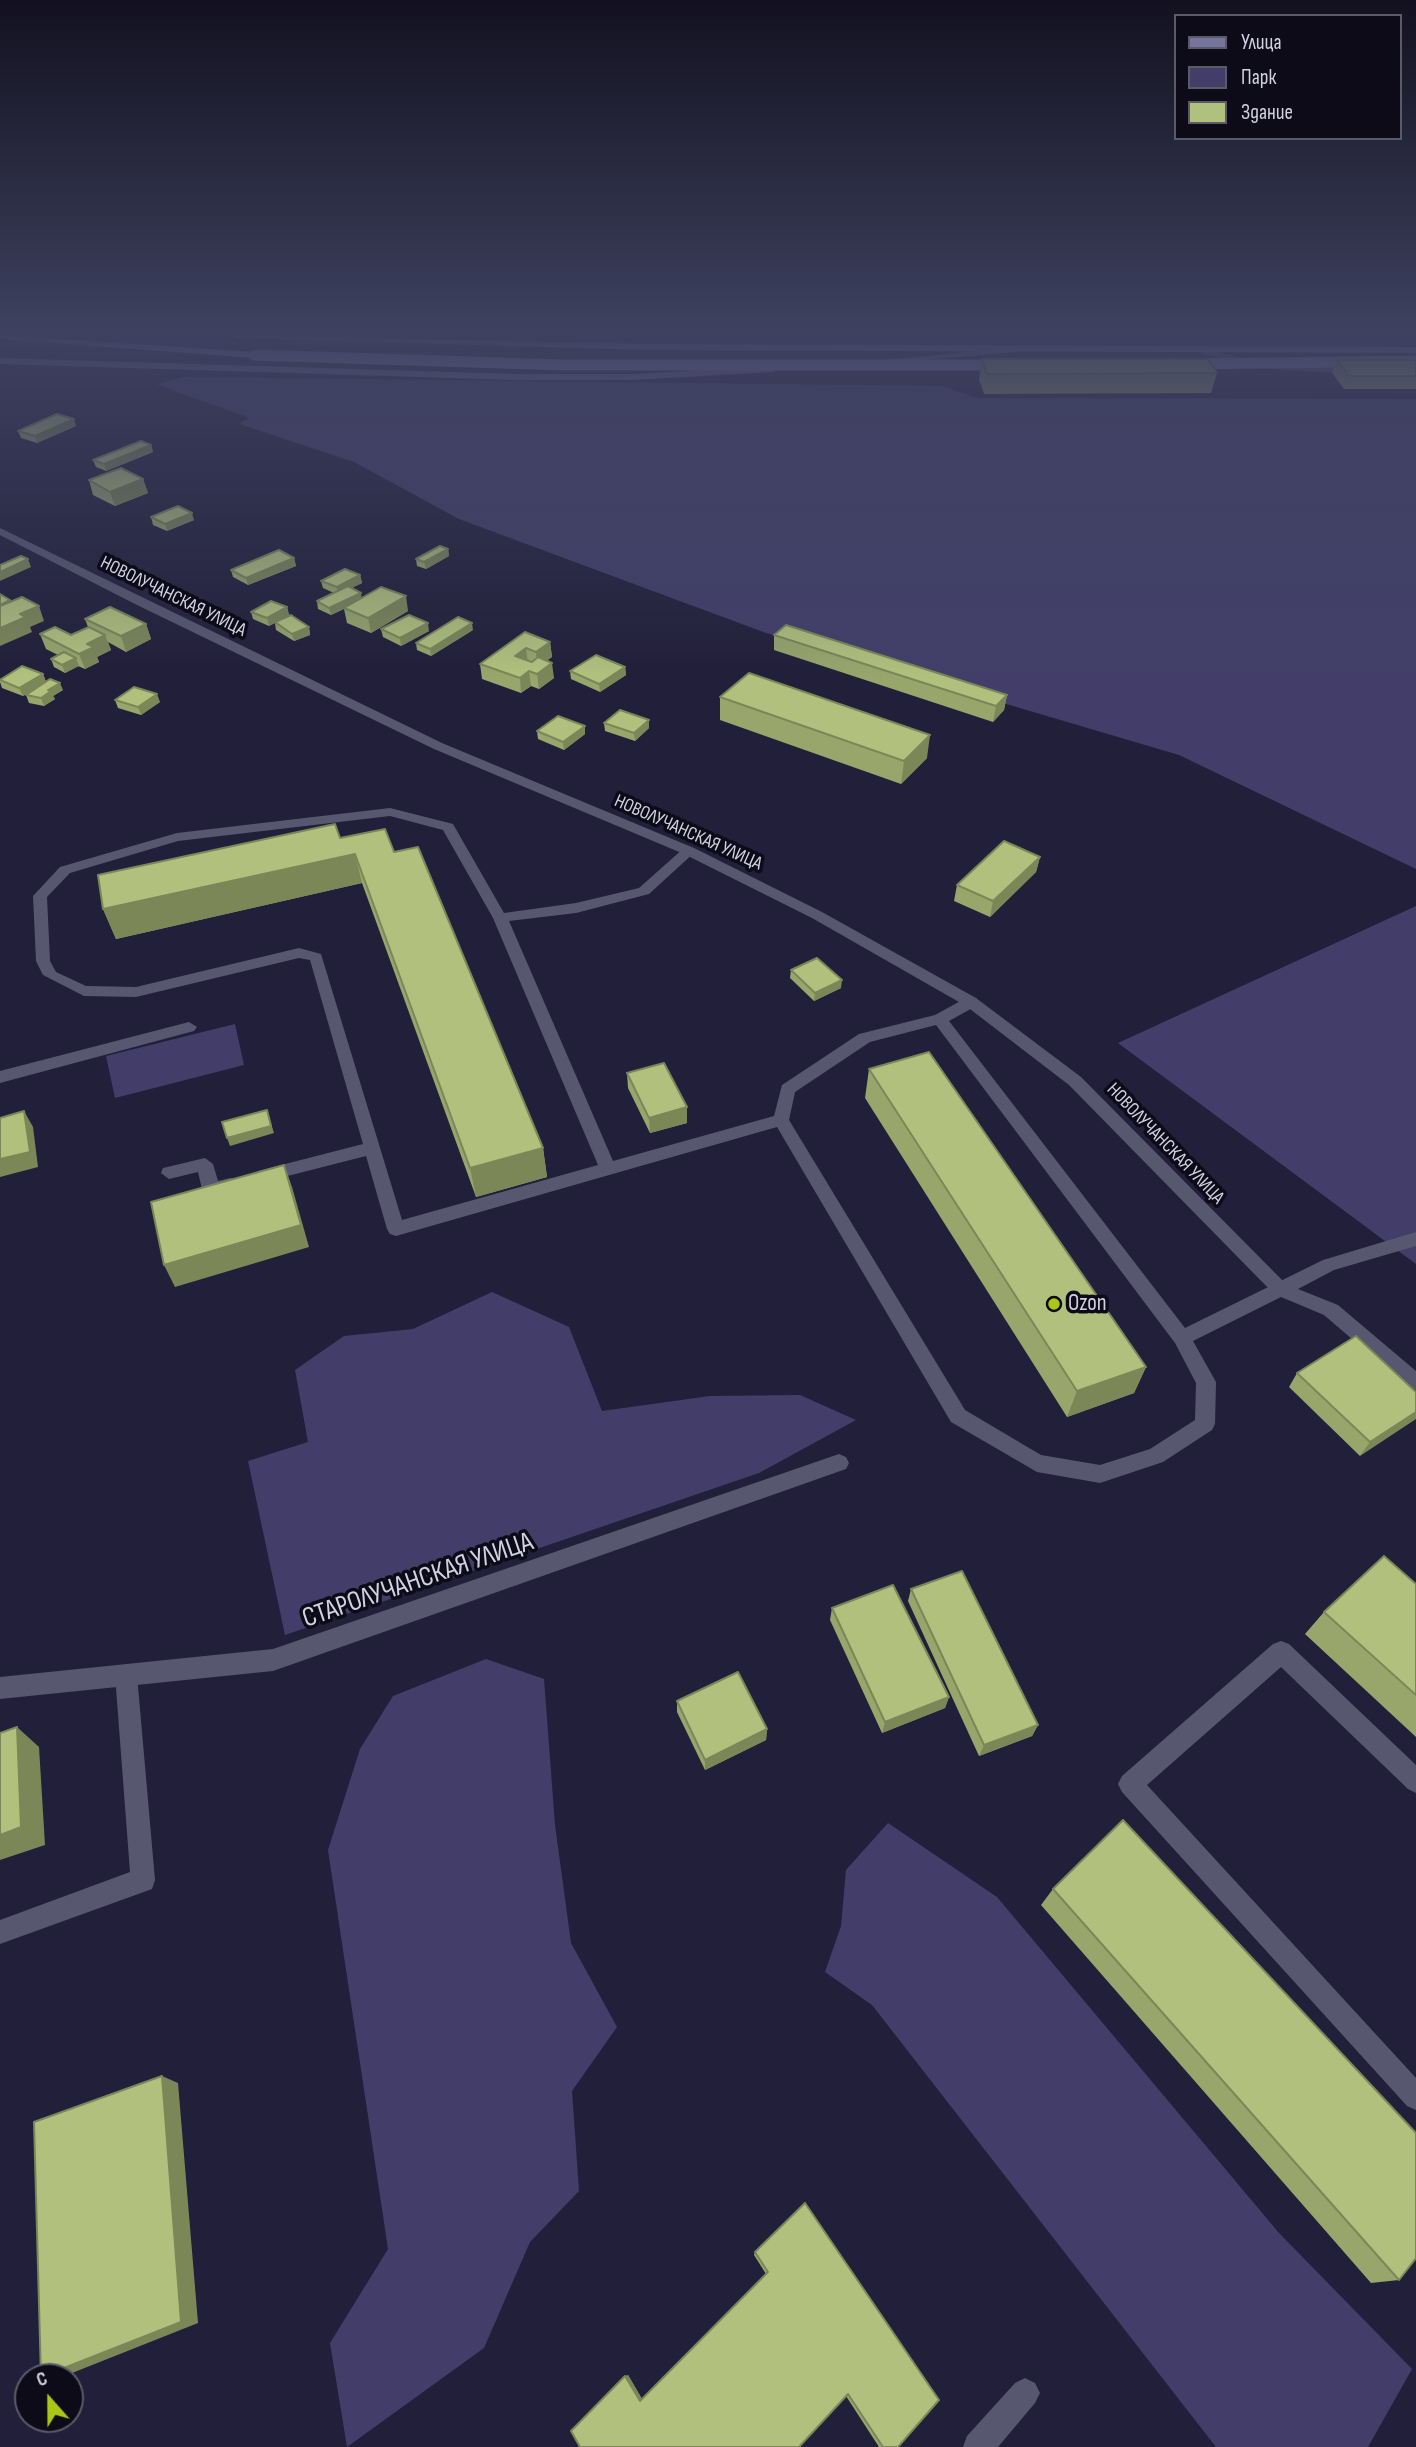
<!DOCTYPE html>
<html>
<head>
<meta charset="utf-8">
<style>
  body { margin:0 }
  #map { position:relative; width:1416px; height:2447px; overflow:hidden; background:#221f3a; font-family:"Sofia Sans Condensed",sans-serif }
  canvas { display:block }
  .legend { position:absolute; left:1174px; top:14px; width:228px; height:126px; box-sizing:border-box; background:#0c0b17; border:2px solid #5b5a69; margin:0; padding:9px 12px; list-style:none; font-size:21px; color:#d1d1e3 }
  .legend li { display:flex; align-items:center; gap:14px; height:35px }
  .legend b { width:35px; border:2px solid #5b5a69 }
  .north { position:absolute; left:14px; top:2363px; width:70px; height:70px; box-sizing:border-box; background:#0c0b17; border:2px solid #5b5a69; border-radius:50%; rotate:339deg; font-size:19px; font-weight:700; line-height:28px; text-align:center; color:#d1d1e3 }
  .north::after { content:''; display:block; margin:auto; width:24px; height:32px; background:#abc716; clip-path:polygon(50% 0,100% 100%,50% 72%,0 100%) }
</style>
</head>
<body>
<div id="map">
<canvas width="1416" height="2447"></canvas>
<ul class="legend">
<li><b style="height:9px;background:#76739c"></b>Улица</li>
<li><b style="height:19px;background:#423e69"></b>Парк</li>
<li><b style="height:19px;background:#b1c17d"></b>Здание</li>
</ul>
<div class="north">С</div>
</div>
<script>
const ctx = document.querySelector('canvas').getContext('2d');
ctx.lineJoin = 'round';
function paint(path, color) {
  ctx.fillStyle = color;
  ctx.fill(path, 'evenodd');
}
function toPath(rows) {
  const path = new Path2D();
  for (const r of rows) {
    path.moveTo(r[0], r[1]);
    for (let i = 2; i < r.length; i += 2) path.lineTo(r[i], r[i + 1]);
  }
  return path;
}
function trace(path, color, width, dash) {
  ctx.strokeStyle = color;
  ctx.lineWidth = width;
  ctx.lineCap = dash ? 'butt' : 'round';
  ctx.setLineDash(dash || []);
  ctx.stroke(path);
}
function label(font, color, halo, rows, align = 'center') {
  ctx.font = font + ' "Sofia Sans Condensed",sans-serif';
  ctx.lineWidth = 7;
  ctx.setLineDash([]);
  ctx.textBaseline = 'middle';
  ctx.strokeStyle = halo;
  ctx.fillStyle = color;
  for (const [text, x, y, turn = 0] of rows) {
    ctx.save();
    ctx.translate(x, y);
    ctx.rotate((+turn || 0) * Math.PI / 180);
    ctx.textAlign = isNaN(turn) ? turn : align;
    if (halo) ctx.strokeText(text, 0, 0);
    ctx.fillText(text, 0, 0);
    ctx.restore();
  }
}
const green = toPath([
  [184,377,942,386,977,398,1416,399,1416,869,1179,755,766,633,459,519,354,462,239,424,249,418,156,384],
  [1416,906,1416,1264,1118,1043],
  [235,1024,244,1065,115,1098,106,1056],
  [492,1292,569,1327,602,1411,710,1396,800,1395,856,1420,759,1473,285,1635,248,1461,308,1442,295,1370,344,1336,413,1329],
  [486,1659,544,1679,555,1825,571,1943,617,2027,572,2091,579,2191,530,2242,484,2348,347,2447,330,2343,388,2249,328,1850,360,1749,393,1696],
  [888,1823,997,1897,1279,2233,1412,2369,1368,2447,1216,2447,872,2005,825,1972,841,1926,846,1870]
]);
const lane = toPath([
  [1203,348,1258,362,1355,368,1359,371,1355,374,1258,368,1200,353,1203,348],
  [390,808,453,824,504,913,576,903,639,888,684,848,689,847,696,851,649,894,576,913,509,921,613,1161,774,1116,782,1085,859,1034,935,1015,966,998,976,998,979,1002,976,1006,949,1021,1185,1328,1323,1260,1416,1232,1416,1246,1334,1270,1298,1289,1338,1305,1416,1371,1416,1390,1409,1388,1324,1315,1281,1297,1193,1341,1216,1382,1215,1424,1212,1430,1163,1462,1100,1483,1037,1472,951,1422,777,1127,396,1236,390,1234,387,1229,366,1156,264,1182,258,1181,255,1176,258,1171,363,1144,310,960,299,958,136,997,84,996,43,975,36,961,33,896,60,867,177,833,390,808],
  [390,816,443,830,493,918,598,1165,402,1220,321,954,299,948,136,987,86,986,56,972,50,961,47,897,70,873,178,841,390,816],
  [936,1025,1175,1343,1196,1383,1195,1420,1150,1449,1100,1465,1041,1455,965,1410,789,1120,795,1092,870,1042,936,1025],
  [205,1158,213,1164,218,1181,230,1178,236,1179,239,1184,236,1189,211,1196,202,1189,198,1172,169,1179,161,1173,163,1168,205,1158],
  [1281,1641,1289,1644,1416,1765,1416,1793,1408,1789,1281,1667,1147,1785,1416,2078,1416,2110,1407,2106,1122,1792,1118,1784,1122,1776,1273,1644,1281,1641],
  [126,1664,134,1667,137,1675,155,1880,152,1889,0,1944,0,1920,130,1872,115,1675,118,1667,126,1664],
  [1025,2378,1035,2383,1040,2393,1035,2403,998,2447,963,2447,967,2436,1015,2383,1025,2378]
]);
const street = toPath([
  [0,528,442,743,694,848,822,912,976,998,1081,1077,1286,1284,1289,1289,1286,1294,1274,1294,1069,1085,966,1006,812,918,684,854,434,749,137,605,0,535,0,528],
  [189,1022,197,1027,194,1031,0,1083,0,1071,189,1022],
  [839,1454,846,1457,849,1463,846,1469,273,1671,0,1699,0,1677,273,1649,839,1454]
]);
const secondary = toPath([
  [1012,347,1015,352,881,364,877,361,1012,347],
  [0,358,516,374,633,374,773,366,777,369,773,372,633,380,516,380,0,364,0,358]
]);
const highway = toPath([
  [0,335,255,352,260,355,255,358,0,339,0,335],
  [231,335,648,344,1416,347,1416,353,648,350,236,338,231,335]
]);
const highwayBridge = toPath([
  [255,355,565,365,1008,365],
  [1184,364,1416,361]
]);
const wall = toPath([
  [982,359,1217,373,1211,393,984,394,979,379],
  [1337,360,1416,360,1416,389,1344,389,1332,373],
  [76,426,37,443,21,438,18,431],
  [151,445,153,452,106,471,96,467,93,460],
  [143,479,148,493,115,506,93,495,89,480],
  [151,517,194,520,167,531,153,525],
  [448,549,449,556,426,569,417,566,416,559],
  [294,558,296,566,248,585,233,577,231,570],
  [360,575,362,583,351,588,362,598,408,611,371,633,347,623,344,609,331,615,318,609,317,601,334,593,323,588,321,581],
  [287,607,289,615,277,622,309,627,310,635,294,641,276,630,275,623,269,626,253,619,251,612],
  [85,619,146,624,151,639,126,652,108,642,111,650,97,657,99,662,85,669,78,666,65,673,54,667,51,659,58,655,46,649,40,634,71,635,88,627],
  [381,629,429,631,401,646,383,637],
  [473,630,431,656,417,650,416,643],
  [525,632,550,642,552,657,546,661,554,678,539,689,531,686,521,693,482,679,480,664],
  [774,635,1007,695,1004,710,993,722,774,650],
  [625,667,626,675,600,692,571,679,570,671],
  [43,674,46,682,23,696,2,688,0,682,0,679],
  [63,690,53,696,55,699,44,706,29,703,26,695],
  [720,697,927,758,901,784,720,720],
  [115,700,160,702,141,715,118,708],
  [649,720,649,728,635,741,605,731,604,723],
  [537,731,585,734,564,750,538,739],
  [340,838,394,852,543,1148,547,1177,476,1197,362,883,116,939,103,909],
  [1040,857,1036,872,990,917,954,901,957,885],
  [791,970,841,988,814,1001,790,978],
  [869,1069,1146,1367,1134,1393,1067,1417,865,1098],
  [627,1073,687,1107,687,1123,650,1133,628,1088],
  [1297,1373,1416,1392,1360,1456,1289,1387],
  [1416,1584,1416,1737,1305,1634,1324,1612],
  [911,1589,1038,1725,1032,1736,979,1756,908,1601],
  [832,1608,949,1697,945,1708,882,1733,830,1620],
  [677,1701,767,1729,766,1740,705,1770,677,1712],
  [1053,1889,1399,2280,1371,2283,1041,1905],
  [755,2252,898,2447,879,2447,846,2396,571,2431,628,2375,642,2399,766,2274,754,2255]
]);
const shadedWall = toPath([
  [74,419,76,426,37,443,35,436],
  [151,445,153,452,106,471,104,464],
  [143,479,148,493,115,506,110,492],
  [192,513,194,520,167,531,165,524],
  [448,549,449,556,426,569,424,562],
  [294,558,296,566,248,585,246,578],
  [28,559,31,567,0,581,0,572],
  [360,575,362,583,338,595,337,587],
  [361,593,362,600,331,615,329,608],
  [406,596,408,611,371,633,368,618],
  [39,606,44,621,30,627,32,632,0,646,0,628,20,614],
  [287,607,289,615,269,626,267,618],
  [428,623,429,631,401,646,400,638],
  [472,623,473,630,431,656,430,649],
  [146,624,151,639,126,652,121,636],
  [309,627,310,635,294,641,292,634],
  [105,635,111,650,97,657,99,662,85,669,79,654,87,644],
  [550,642,552,657,537,667,536,652],
  [526,648,528,664,515,656],
  [76,658,79,666,65,673,62,665],
  [552,663,554,678,539,689,537,674],
  [625,667,626,675,600,692,599,684],
  [529,671,531,686,521,693,520,678],
  [43,674,46,682,23,696,19,688],
  [60,683,63,690,53,696,55,699,44,706,41,698,48,690],
  [157,694,160,702,141,715,138,707],
  [1007,695,1004,710,993,722,996,706],
  [649,720,649,728,635,741,634,733],
  [585,726,585,734,564,750,563,742],
  [930,735,927,758,901,784,904,761],
  [355,854,362,883,116,939,103,909],
  [1040,857,1036,872,990,917,993,901],
  [842,980,841,988,814,1001,815,993],
  [687,1107,687,1123,650,1133,649,1118],
  [267,1110,274,1133,230,1146,227,1138],
  [24,1111,33,1127,38,1167,0,1177,0,1159],
  [543,1148,547,1177,476,1197,470,1168],
  [284,1165,292,1187,309,1247,175,1287,164,1265],
  [1146,1367,1134,1393,1067,1417,1077,1391],
  [1416,1412,1416,1419,1360,1456,1370,1442],
  [949,1697,945,1708,882,1733,885,1722],
  [1038,1725,1032,1736,979,1756,984,1745],
  [17,1727,39,1747,45,1845,0,1860,0,1835],
  [767,1729,766,1740,705,1770,705,1760],
  [162,2076,178,2083,198,2323,62,2377,43,2377],
  [628,2375,642,2399,640,2401,625,2376]
]);
const building = toPath([
  [982,359,1208,359,1217,373,987,374,982,359],
  [1337,360,1416,360,1416,376,1349,376,1337,360],
  [57,414,74,419,35,436,18,431,57,414],
  [141,441,151,445,104,464,93,460,141,441],
  [121,468,143,479,110,492,89,480,121,468],
  [178,506,192,513,165,524,151,517,178,506],
  [440,546,448,549,424,562,416,559,440,546],
  [279,550,294,558,246,578,231,570,279,550],
  [21,556,28,559,0,572,0,565,21,556],
  [345,569,360,575,337,587,321,581,345,569],
  [348,586,361,593,329,608,317,601,348,586],
  [381,587,406,596,368,618,344,608,381,587],
  [0,594,10,600,0,605,0,594],
  [22,597,39,606,20,614,26,617,0,628,0,606,22,597],
  [271,601,287,607,267,618,251,612,271,601],
  [110,607,146,624,121,636,85,619,110,607],
  [291,615,309,627,292,634,275,622,291,615],
  [409,615,428,623,400,638,381,629,409,615],
  [458,617,472,623,430,649,416,643,458,617],
  [786,625,1007,695,996,706,774,635,786,625],
  [55,627,71,635,89,627,105,635,87,644,94,647,79,654,40,634,55,627],
  [525,632,550,642,536,652,526,648,515,656,532,662,538,657,552,663,537,674,529,671,520,678,480,664,525,632],
  [64,652,76,658,62,665,51,659,64,652],
  [596,655,625,667,599,684,570,671,596,655],
  [22,666,43,674,19,688,0,680,22,666],
  [749,673,930,735,904,761,720,697,749,673],
  [50,679,60,683,48,690,51,691,41,698,26,695,50,679],
  [134,687,157,694,138,707,115,700,134,687],
  [620,710,649,720,634,733,604,723,620,710],
  [558,716,585,726,563,742,537,731,558,716],
  [335,824,340,838,385,829,394,852,418,847,543,1148,470,1168,355,854,103,909,98,875,335,824],
  [1004,841,1040,857,993,901,957,885,1004,841],
  [817,958,842,980,815,993,791,970,817,958],
  [929,1052,1146,1367,1077,1391,869,1069,929,1052],
  [664,1063,687,1107,649,1118,627,1073,664,1063],
  [267,1110,271,1126,227,1138,222,1122,267,1110],
  [24,1111,30,1152,0,1159,0,1118,24,1111],
  [284,1165,301,1225,164,1265,151,1202,284,1165],
  [1356,1336,1416,1392,1416,1412,1370,1442,1297,1373,1356,1336],
  [1384,1556,1416,1584,1416,1695,1324,1612,1384,1556],
  [962,1571,1038,1725,984,1745,911,1589,962,1571],
  [893,1585,949,1697,885,1722,832,1608,893,1585],
  [738,1672,767,1729,705,1760,677,1701,738,1672],
  [17,1727,21,1827,0,1835,0,1733,17,1727],
  [1123,1820,1416,2133,1416,2258,1399,2280,1053,1889,1123,1820],
  [162,2076,181,2322,41,2377,34,2122,162,2076],
  [805,2203,939,2400,898,2447,883,2447,848,2394,799,2447,580,2447,571,2431,625,2376,640,2401,768,2272,755,2252,805,2203]
]);
const markers = [
  [1054,1304,7,"#abc716"]
];
const farStreetnames = [
  ["НОВОЛУЧАНСКАЯ УЛИЦА",173,597,26],
  ["НОВОЛУЧАНСКАЯ УЛИЦА",688,833,24],
  ["НОВОЛУЧАНСКАЯ УЛИЦА",1165,1144,46]
];
const poiNames = [
  ["Ozon",1068,1304]
];
const nearStreetnames = [
  ["СТАРОЛУЧАНСКАЯ УЛИЦА",418,1581,-19]
];
paint(green, '#423e69');
paint(lane, '#585770');
paint(street, '#585770');
paint(secondary, '#76739c');
paint(highway, '#a19cdc');
trace(highwayBridge, '#a19cdc', 11);
paint(wall, '#98a66c');
paint(shadedWall, '#7c8758');
paint(building, '#b1c17d');
trace(building, '#7c8758', 2);
const sky = ctx.createLinearGradient(0, 0, 0, 678);
sky.addColorStop(0, '#131120');
sky.addColorStop(0.49, '#3e4260');
sky.addColorStop(1, '#3e426000');
ctx.fillStyle = sky;
ctx.fillRect(0, 0, 1416, 678);
for (const [x, y, r, color] of markers) {
  const dot = new Path2D();
  dot.arc(x, y, r, 0, 2 * Math.PI);
  ctx.fillStyle = color;
  ctx.fill(dot);
  trace(dot, '#0c0b17', 2.5);
}
label('19px', '#d1d1e3', '#0c0b17', farStreetnames);
label('23px', '#d1d1e3', '#0c0b17', poiNames, 'left');
label('28px', '#d1d1e3', '#0c0b17', nearStreetnames);
</script>
</body>
</html>
